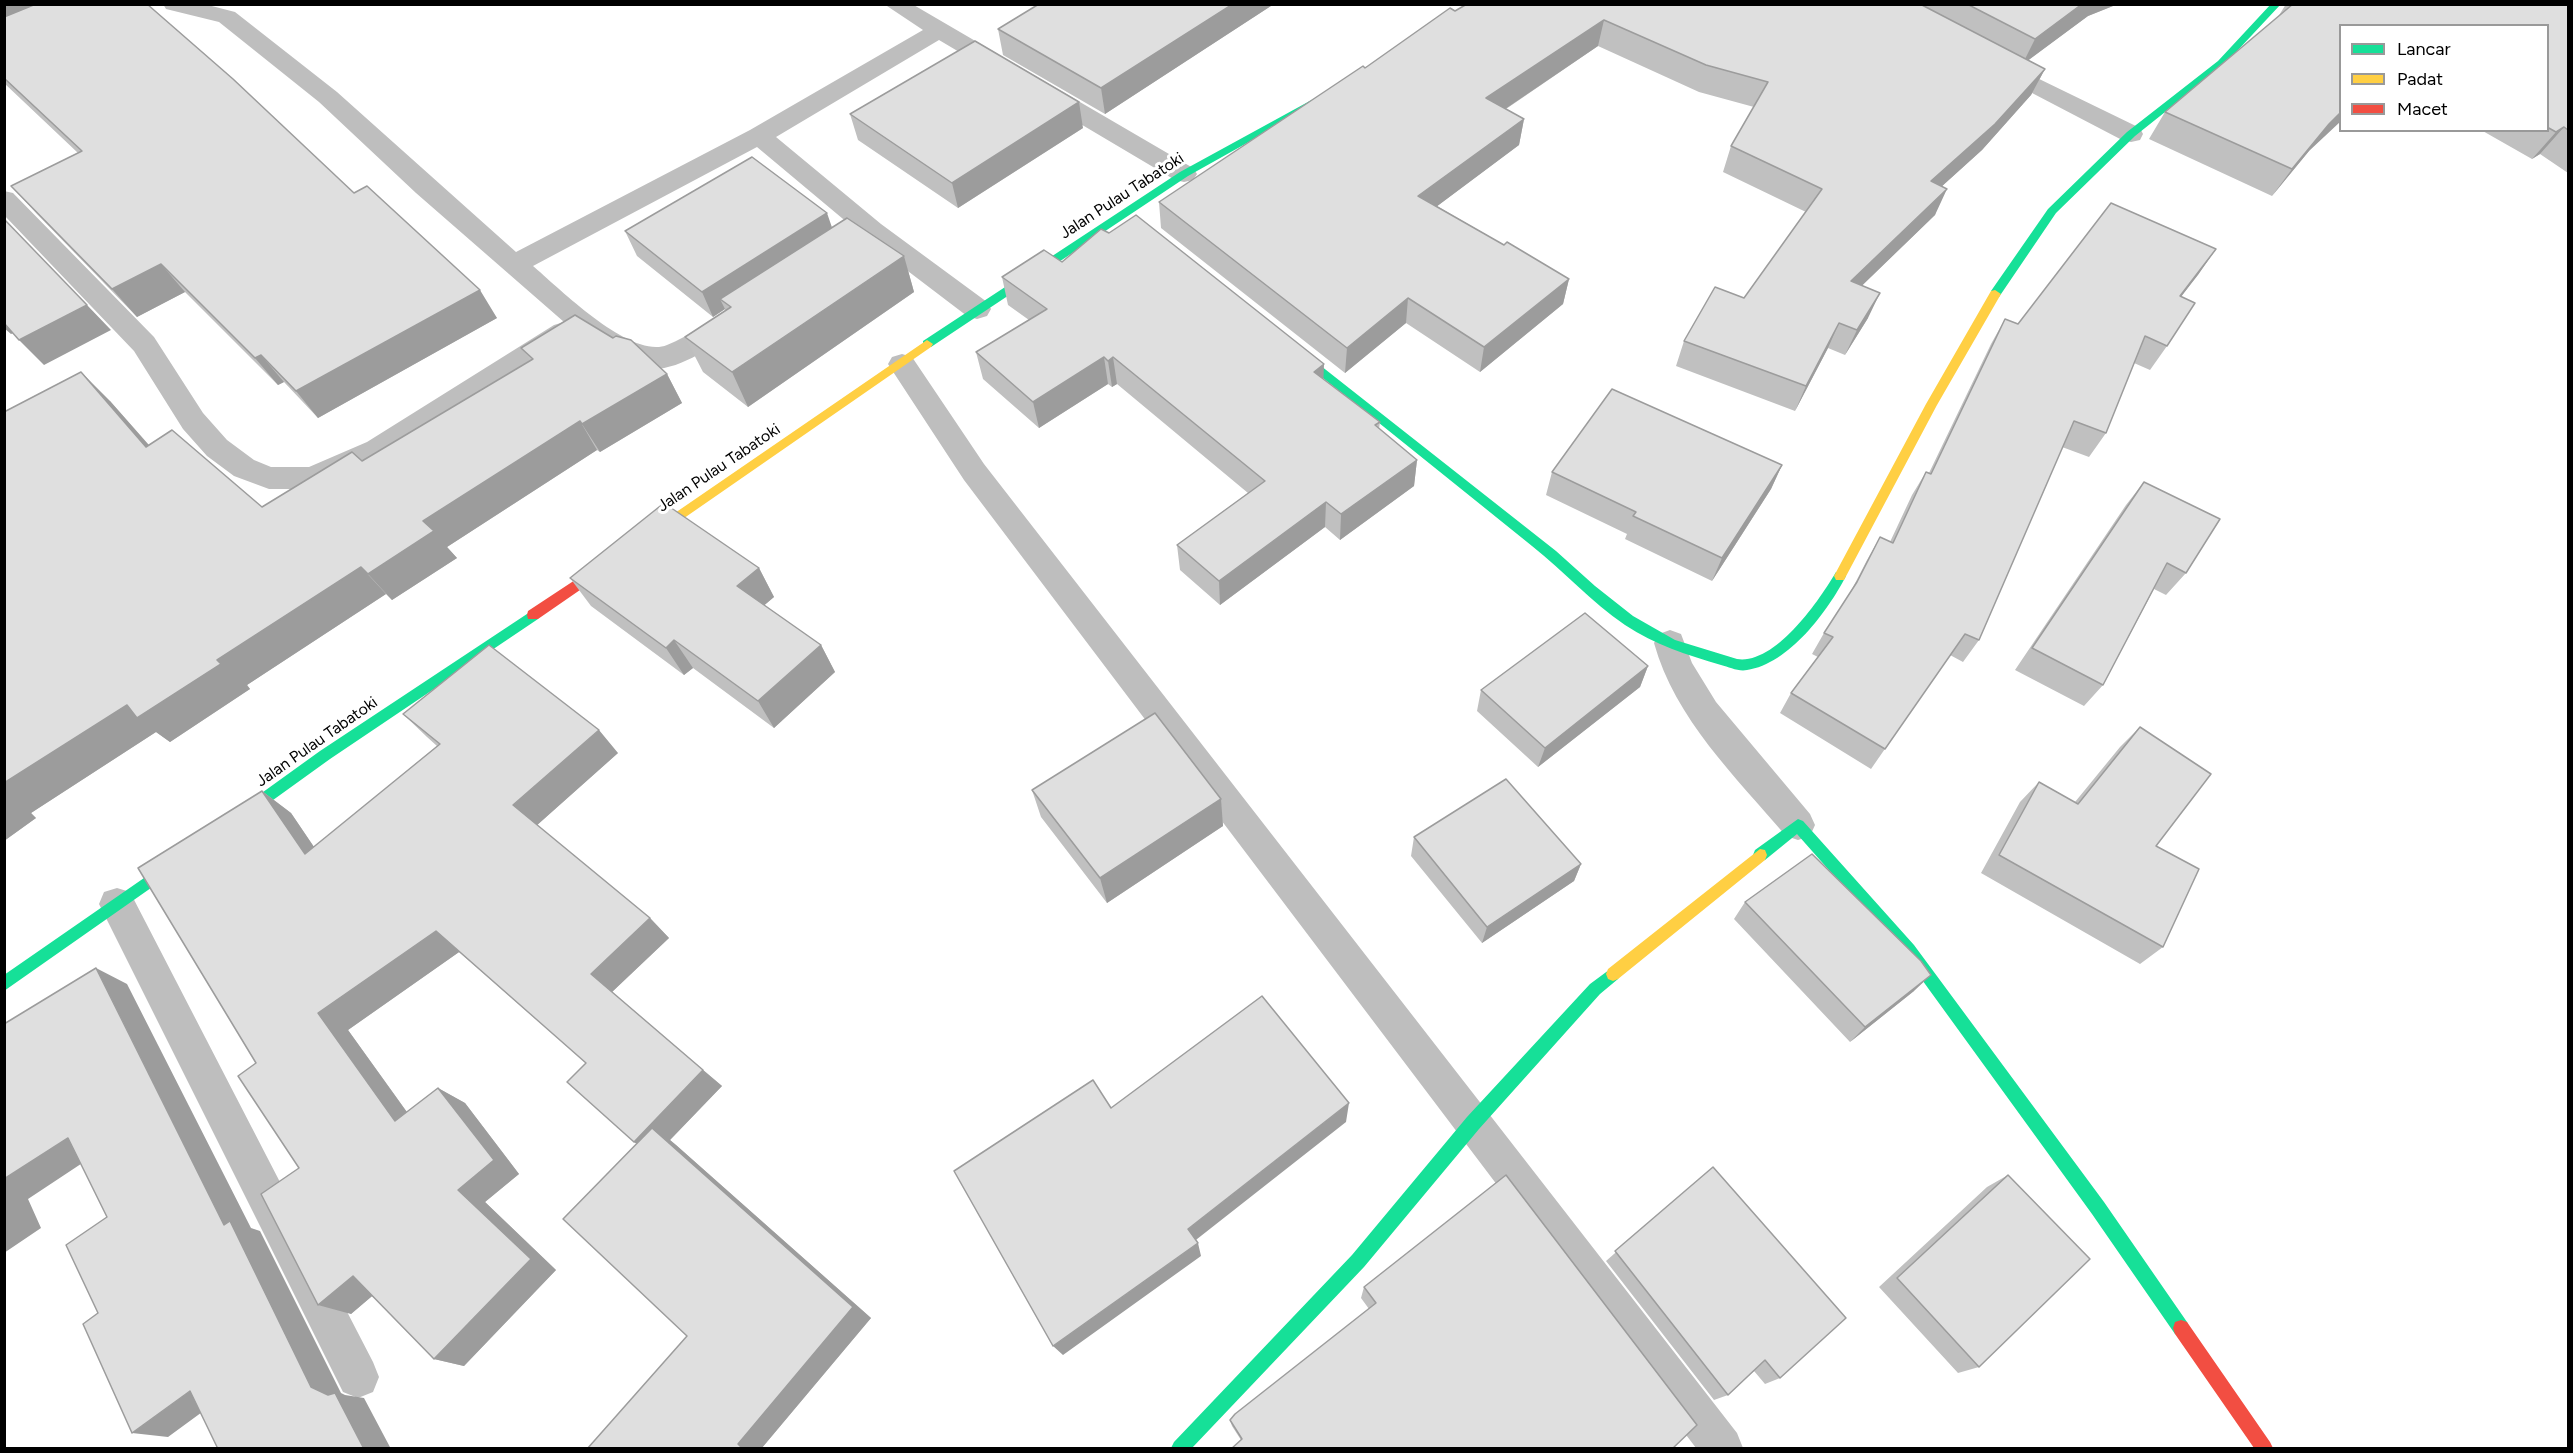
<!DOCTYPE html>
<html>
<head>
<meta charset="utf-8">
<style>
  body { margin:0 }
  #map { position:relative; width:2573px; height:1453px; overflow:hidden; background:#fff; font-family:Figtree,sans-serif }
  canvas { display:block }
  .frame { position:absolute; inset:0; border:6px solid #000; pointer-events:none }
  .legend { position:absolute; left:2339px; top:24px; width:210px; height:108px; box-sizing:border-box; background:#fff; border:2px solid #999; margin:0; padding:8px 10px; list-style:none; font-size:18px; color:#000 }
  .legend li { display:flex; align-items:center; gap:12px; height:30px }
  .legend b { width:30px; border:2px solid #999 }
</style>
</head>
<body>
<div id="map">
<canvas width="2573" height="1453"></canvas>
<div class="frame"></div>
<ul class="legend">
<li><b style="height:8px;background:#16e098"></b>Lancar</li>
<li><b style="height:8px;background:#ffcf43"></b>Padat</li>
<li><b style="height:8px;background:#f24e42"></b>Macet</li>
</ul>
</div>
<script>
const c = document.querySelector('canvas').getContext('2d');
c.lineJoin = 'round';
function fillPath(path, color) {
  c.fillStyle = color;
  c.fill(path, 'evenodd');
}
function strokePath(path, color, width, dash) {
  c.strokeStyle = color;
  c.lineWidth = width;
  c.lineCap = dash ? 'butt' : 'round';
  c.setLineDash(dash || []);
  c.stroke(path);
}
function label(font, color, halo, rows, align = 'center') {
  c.font = font + ' Figtree,sans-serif';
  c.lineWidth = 6;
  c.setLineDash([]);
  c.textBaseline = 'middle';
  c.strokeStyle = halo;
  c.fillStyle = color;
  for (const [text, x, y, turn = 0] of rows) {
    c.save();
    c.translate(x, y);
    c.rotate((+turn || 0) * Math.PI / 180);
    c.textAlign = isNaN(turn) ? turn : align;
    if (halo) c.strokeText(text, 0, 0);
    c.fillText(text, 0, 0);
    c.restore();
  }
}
const street = new Path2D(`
  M 163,4 L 204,4 L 235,12 L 337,92 L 516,252 L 750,130 L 923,30 L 884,4 L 912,4 L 1193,168 L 1197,174 L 1193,180 L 1184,182 L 1175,180 L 939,40 L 776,137 L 881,224 L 987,302 L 991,309 L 987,316 L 977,319 L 967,316 L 871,243 C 856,253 840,270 821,264 L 817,258 L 821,252 L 855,229 L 757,147 L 533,266 C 559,288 631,360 667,345 C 689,337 707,320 729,313 L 739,316 L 743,323 L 739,330 C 714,344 683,369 653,369 C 632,369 595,344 577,333 L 574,339 L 387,458 L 328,484 L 309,489 L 269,489 L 234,476 L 207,456 L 183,429 L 134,351 L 4,215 L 4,191 L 13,193 L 154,337 L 203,413 L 227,440 L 254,460 L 271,467 L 309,467 L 367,442 L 554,325 L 564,322 L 416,193 L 319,102 L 219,22 L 166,9 Z
  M 1996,58 L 2140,128 L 2143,134 L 2140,140 L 2131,142 L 2122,140 L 1988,70 L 1984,65 L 1988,60 Z
  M 902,354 L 912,357 L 984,464 L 1737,1433 L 1743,1448 L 1696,1448 L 964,480 L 888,364 L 892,357 Z
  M 1670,630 L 1681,634 L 1692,663 L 1716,702 L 1810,814 L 1815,825 L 1810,836 L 1798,840 L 1786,836 C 1736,777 1675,719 1654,643 L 1659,634 Z
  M 117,888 L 130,892 L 373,1362 L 379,1377 L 373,1392 L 358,1398 L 343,1392 L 99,904 L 104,892 Z`);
const fast = new Path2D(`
  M 2271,4 L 2281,4 L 2224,65 L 2135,136 L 2056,213 L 1999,297 L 1991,297 L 1991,291 L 2048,209 L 2127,132 L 2218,61 Z
  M 1328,91 L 1333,94 L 1331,96 L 1188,176 L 931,347 L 923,347 L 923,341 L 1180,172 Z
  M 1288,340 L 1556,551 L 1595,586 L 1633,616 L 1675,640 L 1737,659 C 1775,665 1819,601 1836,572 L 1844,572 L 1846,576 C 1828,611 1789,664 1747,670 C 1739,672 1729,667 1721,665 C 1687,655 1655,645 1625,625 C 1591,602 1564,571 1532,546 C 1449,479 1367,413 1284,347 L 1282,344 Z
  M 533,610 L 538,611 L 539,615 L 538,619 L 330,759 L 237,826 L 232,828 L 227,826 L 225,822 L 227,818 L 320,751 Z
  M 1798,819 L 1803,821 L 1914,945 L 2104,1202 L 2187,1322 L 2189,1328 L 2187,1334 L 2181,1336 L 2175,1334 L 2092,1214 L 1904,955 L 1797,834 L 1765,860 L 1760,861 L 1755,860 L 1753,855 L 1755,850 Z
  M 183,851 L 188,852 L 190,857 L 188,862 L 4,991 L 4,975 Z
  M 1613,967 L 1618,969 L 1620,974 L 1618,979 L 1600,994 L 1479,1129 L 1364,1267 L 1192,1448 L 1171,1448 L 1174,1442 L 1352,1255 L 1467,1117 L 1590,984 Z`);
const slow = new Path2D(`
  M 1995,290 L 2001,294 L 1937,405 L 1844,580 L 1836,580 L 1834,576 L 1926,404 L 1991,291 Z
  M 927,340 L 933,344 L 931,347 L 664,532 L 656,532 L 654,529 L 656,526 Z
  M 1760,849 L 1765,850 L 1767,855 L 1765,860 L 1618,979 L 1613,981 L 1608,979 L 1606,974 L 1608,969 Z`);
const jam = new Path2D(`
  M 660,524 L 664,526 L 666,529 L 664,532 L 538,619 L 528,619 L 527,615 L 528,611 Z
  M 2181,1320 L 2187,1322 L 2270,1442 L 2273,1448 L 2254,1448 L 2175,1334 L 2173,1328 L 2175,1322 Z`);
const wall = new Path2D(`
  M 4,4 L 354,193 L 497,318 L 318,418 L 284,382 L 278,385 L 185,292 L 137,317 L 37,214 L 11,186 L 78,153 L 4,83 Z
  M 1274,4 L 1105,114 L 1003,55 L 998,29 Z
  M 1467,4 L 2118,4 L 2088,16 L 2028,60 L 2045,69 L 2031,95 L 1982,150 L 1942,186 L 1935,215 L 1861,286 L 1868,318 L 1845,355 L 1828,348 L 1795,411 L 1676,366 L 1684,341 L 1744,298 L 1806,212 L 1723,172 L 1731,146 L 1754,107 L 1699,92 L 1598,46 L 1506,109 L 1524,119 L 1519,145 L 1437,206 L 1504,245 L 1569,279 L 1563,304 L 1480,372 L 1406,323 L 1345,373 L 1161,228 L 1159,202 L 1365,68 Z
  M 2286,4 L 2568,4 L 2568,173 L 2540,154 L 2532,159 L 2481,130 L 2547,130 L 2547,26 L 2340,26 L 2309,151 L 2272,196 L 2149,139 L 2165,112 L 2278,17 Z
  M 850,114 L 1083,128 L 958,208 L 858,140 Z
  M 832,227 L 904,256 L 914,292 L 748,407 L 703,372 L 685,337 L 725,311 L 725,309 L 713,317 L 637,256 L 625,231 Z
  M 2216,249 L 2181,297 L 2167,346 L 2150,370 L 2134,363 L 2106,433 L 2089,457 L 2062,447 L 1979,640 L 1963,662 L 1950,655 L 1871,769 L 1780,713 L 1791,693 L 1818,657 L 1812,654 L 1824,633 L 1850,593 L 1867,560 L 1880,537 L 1890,542 L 1912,495 L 1926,472 L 1929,473 L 1991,344 L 2005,319 L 2018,324 Z
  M 1062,262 L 1323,379 L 1380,422 L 1379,429 L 1417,460 L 1414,486 L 1340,540 L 1325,527 L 1220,605 L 1180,570 L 1177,545 L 1248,493 L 1117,384 L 1112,387 L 1108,384 L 1039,428 L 983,379 L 976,352 L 1029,320 L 1008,305 L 1002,277 Z
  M 521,348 L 667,374 L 682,403 L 600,452 L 597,450 L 447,547 L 457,558 L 392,600 L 386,594 L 247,685 L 250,689 L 170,742 L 156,732 L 31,813 L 36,818 L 4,841 L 4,412 L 110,401 L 149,445 L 262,507 L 362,461 L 530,361 Z
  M 1782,465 L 1771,489 L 1712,581 L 1625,539 L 1627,534 L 1546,495 L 1552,472 Z
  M 2144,482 L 2186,573 L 2166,595 L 2154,589 L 2103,685 L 2084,706 L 2015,670 L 2126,505 Z
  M 759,568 L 774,597 L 764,605 L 821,645 L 835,672 L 774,728 L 693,668 L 684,675 L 591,606 L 570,578 Z
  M 1648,666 L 1640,687 L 1538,767 L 1477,711 L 1481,690 Z
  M 403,714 L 618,753 L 537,825 L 650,918 L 669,938 L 612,992 L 722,1086 L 670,1140 L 676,1145 L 871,1318 L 761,1449 L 587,1449 L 687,1336 L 637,1144 L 634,1142 L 586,1063 L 459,952 L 348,1030 L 407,1112 L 438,1088 L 465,1103 L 519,1174 L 485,1202 L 556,1270 L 464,1366 L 434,1359 L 372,1296 L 351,1314 L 299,1168 L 256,1063 L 262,791 L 291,813 L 314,847 L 437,746 L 427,737 Z
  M 2140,727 L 2156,846 L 2163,947 L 2140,964 L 1981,873 L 2020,802 L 2039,782 L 2075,802 L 2120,747 Z
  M 1032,790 L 1221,799 L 1223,826 L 1107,903 L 1041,817 Z
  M 1414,837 L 1581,864 L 1574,881 L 1482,943 L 1411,856 Z
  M 1745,902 L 1914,991 L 1850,1042 L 1734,919 Z
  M 1713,1167 L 1780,1378 L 1765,1384 L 1754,1371 L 1728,1395 L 1714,1400 L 1606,1261 Z
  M 1506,1175 L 1241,1440 L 1232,1426 L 1230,1420 L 1369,1309 L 1361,1298 L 1364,1287 Z
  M 2008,1175 L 1979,1367 L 1958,1373 L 1879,1287 L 1987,1187 Z`);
const shadedWall = new Path2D(`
  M 4,4 L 64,4 L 4,35 Z
  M 1233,4 L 1274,4 L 1105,114 L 1101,88 Z
  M 2082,4 L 2118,4 L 2088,16 L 2022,65 L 2035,39 Z
  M 1604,20 L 1598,46 L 1483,124 L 1486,98 Z
  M 2045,69 L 2031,95 L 1982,150 L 1919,207 L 1931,181 Z
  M 1079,102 L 1083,128 L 958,208 L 952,183 Z
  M 2340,113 L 2340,122 L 2309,151 L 2272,196 L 2292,169 L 2329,124 Z
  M 1524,119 L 1519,145 L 1416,222 L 1418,196 Z
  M 2564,127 L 2540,154 L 2532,159 L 2556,132 Z
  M 1947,189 L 1935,215 L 1840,307 L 1851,281 Z
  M 827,213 L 836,239 L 720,299 L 725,309 L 713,317 L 702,292 Z
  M 2216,249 L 2198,275 L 2162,321 L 2180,296 Z
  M 904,256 L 914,292 L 748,407 L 732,372 Z
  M 161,264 L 185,292 L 137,317 L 112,289 Z
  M 1569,279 L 1563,304 L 1480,372 L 1484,347 Z
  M 480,290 L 497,318 L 318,418 L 296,391 Z
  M 1880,293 L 1868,318 L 1845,355 L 1857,330 Z
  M 1408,298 L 1406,323 L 1345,373 L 1347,348 Z
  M 87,305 L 111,330 L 44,365 L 19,340 Z
  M 4,320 L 16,332 L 11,334 L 4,328 Z
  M 1839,323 L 1828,348 L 1795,411 L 1806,386 Z
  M 261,355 L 284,382 L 278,385 L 255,358 Z
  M 1104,357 L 1108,384 L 1039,428 L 1033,402 Z
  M 1113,357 L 1117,384 L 1112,387 L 1108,361 Z
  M 1324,364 L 1323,391 L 1314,372 Z
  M 81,372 L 110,401 L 175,475 L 146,447 Z
  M 667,374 L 682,403 L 600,452 L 582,424 Z
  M 580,421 L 597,450 L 447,547 L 457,558 L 392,600 L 368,574 L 423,521 Z
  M 1417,460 L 1414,486 L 1340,540 L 1341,514 Z
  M 1782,465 L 1771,489 L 1712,581 L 1722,558 Z
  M 1326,502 L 1325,527 L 1220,605 L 1219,581 Z
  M 361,567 L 386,594 L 247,685 L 250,689 L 170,742 L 156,732 L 31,813 L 36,818 L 4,841 L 4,783 L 127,705 L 217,660 Z
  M 759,568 L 774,597 L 753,615 L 737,586 Z
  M 674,640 L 693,668 L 684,675 L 666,648 Z
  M 821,645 L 835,672 L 774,728 L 758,701 Z
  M 1648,666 L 1640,687 L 1538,767 L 1545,748 Z
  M 599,730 L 618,753 L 535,827 L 513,805 Z
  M 262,791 L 291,813 L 333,875 L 305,854 Z
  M 1221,799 L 1223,826 L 1107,903 L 1100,878 Z
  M 1581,864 L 1574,881 L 1482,943 L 1487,927 Z
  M 650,918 L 669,938 L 612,992 L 591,974 Z
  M 436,931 L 462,950 L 348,1030 L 424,1136 L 395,1121 L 318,1013 Z
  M 96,968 L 127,984 L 251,1228 L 260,1231 L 341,1393 L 345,1395 L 364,1398 L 391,1449 L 364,1449 L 328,1395 L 311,1387 L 224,1225 Z
  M 1931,975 L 1914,991 L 1850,1042 L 1865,1027 Z
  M 703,1070 L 722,1086 L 670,1140 L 676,1145 L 871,1318 L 761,1449 L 742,1449 L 738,1444 L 655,1156 L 634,1142 Z
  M 438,1088 L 465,1103 L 519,1174 L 485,1202 L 556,1270 L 464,1366 L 434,1359 L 458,1190 Z
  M 1349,1103 L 1346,1122 L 1192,1243 L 1188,1229 Z
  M 68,1138 L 102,1150 L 28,1199 L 41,1228 L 4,1253 L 4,1179 Z
  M 1198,1243 L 1201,1256 L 1063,1355 L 1053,1346 Z
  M 353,1276 L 384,1286 L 351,1314 L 318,1305 Z
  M 190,1391 L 224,1396 L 168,1437 L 132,1433 Z`);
const building = new Path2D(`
  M 36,4 L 147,4 L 233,79 L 354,193 L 367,186 L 480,290 L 296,391 L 261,355 L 255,358 L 161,264 L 112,289 L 11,186 L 82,151 L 4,78 L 4,17 Z
  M 1039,4 L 1233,4 L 1101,88 L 998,29 Z
  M 1467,4 L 1920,4 L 2045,69 L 1995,124 L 1931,181 L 1947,189 L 1851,281 L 1880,293 L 1857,330 L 1839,323 L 1806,386 L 1684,341 L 1715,287 L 1744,298 L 1822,189 L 1731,146 L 1768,82 L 1706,65 L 1604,20 L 1486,98 L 1524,119 L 1418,196 L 1504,245 L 1507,242 L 1569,279 L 1484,347 L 1408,298 L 1347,348 L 1159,202 L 1363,66 L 1365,68 L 1450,8 L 1455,11 Z
  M 1967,4 L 2082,4 L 2035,39 Z
  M 2293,4 L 2568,4 L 2568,130 L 2564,127 L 2556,132 L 2547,127 L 2547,26 L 2340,26 L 2340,113 L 2329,124 L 2292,169 L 2165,112 Z
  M 975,41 L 1079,102 L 952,183 L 850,114 Z
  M 752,157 L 827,213 L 702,292 L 625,231 Z
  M 2111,203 L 2216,249 L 2180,296 L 2195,303 L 2167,346 L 2145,336 L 2106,433 L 2074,421 L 1979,640 L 1965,634 L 1885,749 L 1791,693 L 1833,637 L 1824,633 L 1857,582 L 1880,537 L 1893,543 L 1926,472 L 1931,474 L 2005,319 L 2018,324 Z
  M 1136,215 L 1324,364 L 1314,372 L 1380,422 L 1375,425 L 1417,460 L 1341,514 L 1326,502 L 1219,581 L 1177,545 L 1265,481 L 1113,357 L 1108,361 L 1104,357 L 1033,402 L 976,352 L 1047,309 L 1002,277 L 1044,250 L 1062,262 L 1101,229 L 1109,233 Z
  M 847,218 L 904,256 L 732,372 L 685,337 L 731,307 L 720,299 Z
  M 4,219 L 87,305 L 19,340 L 4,323 Z
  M 575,315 L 613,338 L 616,336 L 631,340 L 667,374 L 582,424 L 580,421 L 423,521 L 434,531 L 368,574 L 361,567 L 217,660 L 221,664 L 137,718 L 127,705 L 4,783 L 4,412 L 81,372 L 146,447 L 172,430 L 262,507 L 352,452 L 362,461 L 533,359 L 521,348 Z
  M 1612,389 L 1782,465 L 1722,558 L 1633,516 L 1636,512 L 1552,472 Z
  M 2144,482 L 2220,519 L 2186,573 L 2167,563 L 2103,685 L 2032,648 Z
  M 664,503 L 759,568 L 737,586 L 821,645 L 758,701 L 674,640 L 666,648 L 570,578 Z
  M 1585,613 L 1648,666 L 1545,748 L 1481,690 Z
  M 489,645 L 599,730 L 513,805 L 650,918 L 591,974 L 703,1070 L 634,1142 L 567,1082 L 586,1063 L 436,931 L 318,1013 L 395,1121 L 438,1088 L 494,1160 L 458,1190 L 531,1259 L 434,1359 L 353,1276 L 318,1305 L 261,1194 L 299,1168 L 238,1076 L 256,1063 L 138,868 L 262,791 L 305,854 L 440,744 L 403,714 Z
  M 1155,713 L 1221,799 L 1100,878 L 1032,790 Z
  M 2140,727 L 2211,774 L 2156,846 L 2199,869 L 2163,947 L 1999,855 L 2039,782 L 2078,804 Z
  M 1506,779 L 1581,864 L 1487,927 L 1414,837 Z
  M 1812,854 L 1921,961 L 1931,975 L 1865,1027 L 1745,902 Z
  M 96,968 L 224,1225 L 230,1221 L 311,1387 L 328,1395 L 335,1393 L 364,1449 L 218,1449 L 190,1391 L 132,1433 L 83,1324 L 98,1313 L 66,1245 L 107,1217 L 68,1138 L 4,1179 L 4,1024 Z
  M 1262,996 L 1349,1103 L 1188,1229 L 1198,1243 L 1053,1346 L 954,1171 L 1093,1080 L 1111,1108 Z
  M 652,1128 L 853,1307 L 738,1444 L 742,1448 L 742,1449 L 587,1449 L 687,1336 L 563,1219 Z
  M 1713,1167 L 1846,1318 L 1780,1378 L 1765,1360 L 1728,1395 L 1615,1251 Z
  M 1506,1175 L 1697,1425 L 1672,1449 L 1231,1449 L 1242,1439 L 1230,1420 L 1235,1414 L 1376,1303 L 1364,1287 Z
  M 2008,1175 L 2090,1259 L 1979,1367 L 1897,1278 Z`);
const streetNames = [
  ["Jalan Pulau Tabatoki",1122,196,-33],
  ["Jalan Pulau Tabatoki",719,468,-34],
  ["Jalan Pulau Tabatoki",317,742,-35]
];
fillPath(street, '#bebebe');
fillPath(fast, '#16e098');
fillPath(slow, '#ffcf43');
fillPath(jam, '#f24e42');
fillPath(wall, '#c0c0c0');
fillPath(shadedWall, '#9c9c9c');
fillPath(building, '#dfdfdf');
strokePath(building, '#9c9c9c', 1.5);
label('16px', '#000', '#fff', streetNames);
</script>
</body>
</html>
